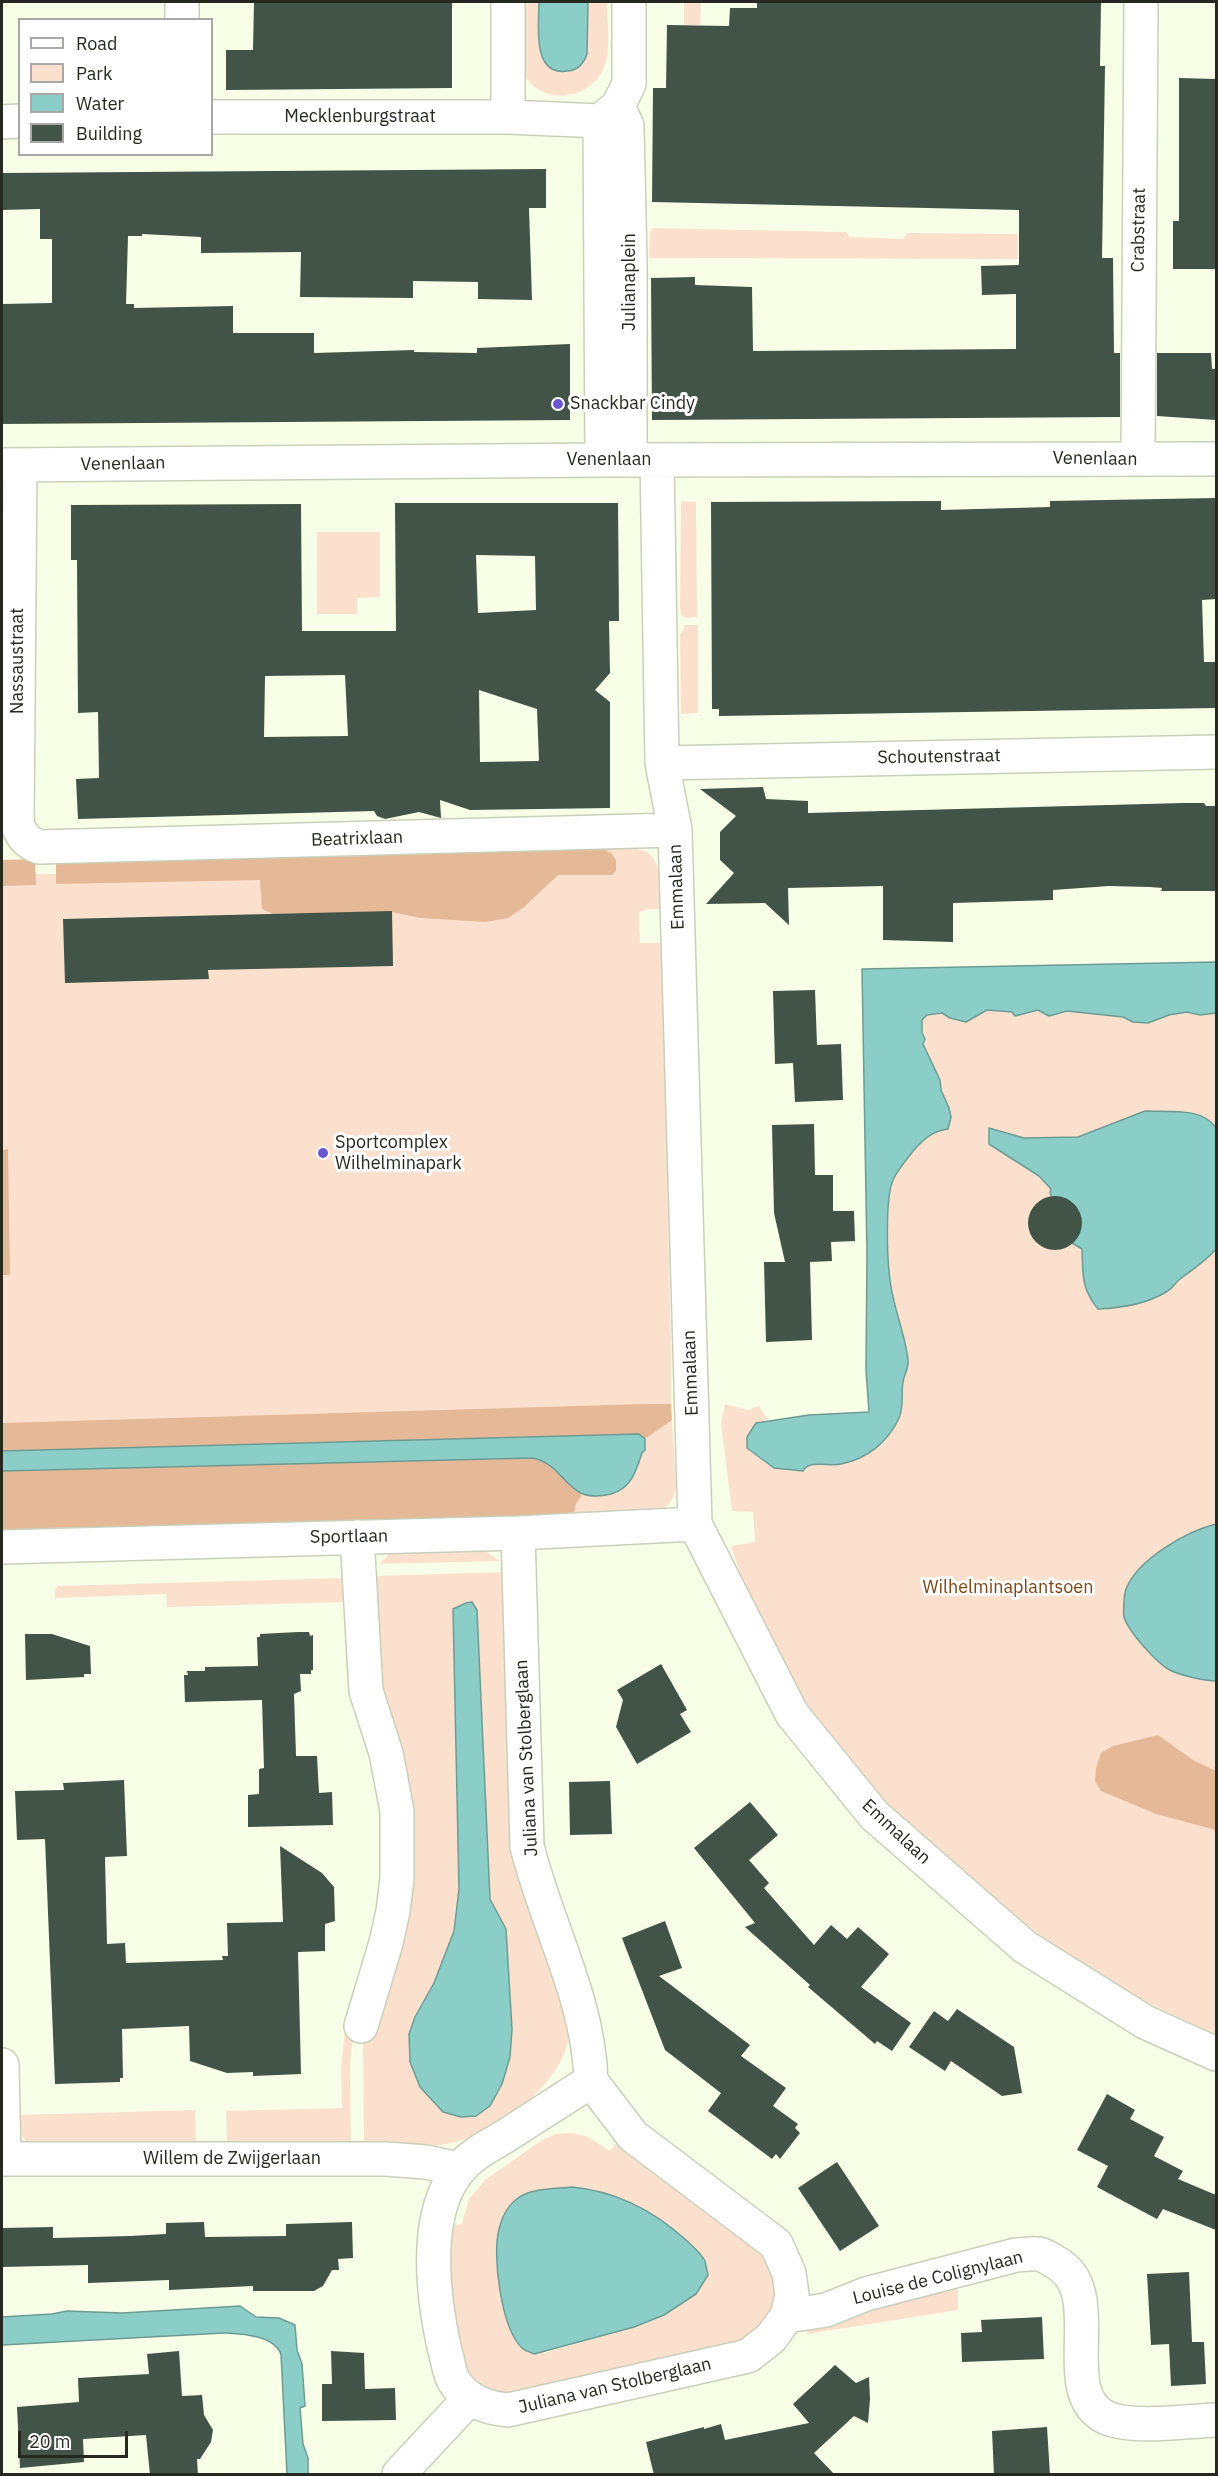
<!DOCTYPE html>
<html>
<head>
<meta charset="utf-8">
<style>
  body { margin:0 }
  #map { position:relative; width:1218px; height:2476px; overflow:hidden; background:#f7ffe7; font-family:"IBM Plex Sans",sans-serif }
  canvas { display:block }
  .frame { position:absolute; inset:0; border:3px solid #262920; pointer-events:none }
  .legend { position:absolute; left:18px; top:18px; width:195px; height:138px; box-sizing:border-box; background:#fff; border:2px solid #a8a9a6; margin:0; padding:8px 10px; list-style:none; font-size:18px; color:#262920 }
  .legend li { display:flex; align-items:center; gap:12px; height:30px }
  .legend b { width:30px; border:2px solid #a8a9a6 }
  .scale { position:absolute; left:18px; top:2431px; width:110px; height:27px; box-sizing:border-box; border:3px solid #262920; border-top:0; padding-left:8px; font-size:18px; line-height:21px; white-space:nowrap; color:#262920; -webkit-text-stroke:4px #fff; paint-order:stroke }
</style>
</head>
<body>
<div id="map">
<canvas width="1218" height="2476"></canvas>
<div class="frame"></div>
<ul class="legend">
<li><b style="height:8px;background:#fff"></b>Road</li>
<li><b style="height:16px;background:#fbe0ce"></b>Park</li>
<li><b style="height:16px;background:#8bcec7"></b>Water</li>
<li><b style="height:16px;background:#415447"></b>Building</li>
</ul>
<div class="scale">20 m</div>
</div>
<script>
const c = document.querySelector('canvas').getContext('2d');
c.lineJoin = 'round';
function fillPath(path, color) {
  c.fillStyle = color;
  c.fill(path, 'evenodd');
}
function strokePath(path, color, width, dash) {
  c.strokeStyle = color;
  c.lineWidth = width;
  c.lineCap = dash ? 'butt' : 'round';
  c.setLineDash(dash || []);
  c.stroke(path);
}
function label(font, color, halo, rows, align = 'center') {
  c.font = font + ' "IBM Plex Sans",sans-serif';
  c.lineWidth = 6;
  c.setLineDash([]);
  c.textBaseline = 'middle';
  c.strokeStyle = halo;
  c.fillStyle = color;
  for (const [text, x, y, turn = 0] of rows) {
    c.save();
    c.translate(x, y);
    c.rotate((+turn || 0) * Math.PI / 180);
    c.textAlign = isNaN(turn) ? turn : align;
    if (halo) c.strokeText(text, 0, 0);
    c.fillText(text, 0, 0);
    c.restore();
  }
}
const green = new Path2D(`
  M 518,2 L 539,2 C 539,30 529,78 573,71 L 587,54 L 588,2 L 607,2 C 607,22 612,51 603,70 C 587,102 537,106 522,70 C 517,56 519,18 518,2 Z
  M 684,2 L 701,2 L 700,25 L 684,25 Z
  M 653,228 L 846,232 L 850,237 L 903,239 L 908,233 L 1018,234 L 1018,259 L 649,258 L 650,232 Z
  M 681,501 L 696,502 L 697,617 L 686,618 L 681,615 L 680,607 Z
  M 317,532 L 380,532 L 380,597 L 357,598 L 357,614 L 317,614 Z
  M 685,625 L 698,625 L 698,713 L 681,714 L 680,635 Z
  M 598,847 C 658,847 659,849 661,909 L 648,909 L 639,912 L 640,943 L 662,943 L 671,1353 L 671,1404 L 650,1404 L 650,1431 L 2,1451 L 2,875 L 616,862 Z
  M 1216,988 L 1216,2035 C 1180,2017 1142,2001 1106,1981 C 1084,1968 1064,1951 1043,1937 C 905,1840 782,1710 731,1546 L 755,1542 L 753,1512 L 732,1511 L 721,1424 L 725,1404 L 748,1410 L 759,1406 L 768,1420 L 756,1423 L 874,1427 L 889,997 Z
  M 672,1420 L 676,1486 C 675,1498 669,1506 660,1512 L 573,1517 L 576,1504 L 582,1495 C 617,1498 629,1492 641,1457 C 642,1453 642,1443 646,1439 C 649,1436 668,1422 672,1420 Z
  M 481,1548 L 500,1561 L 379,1564 L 393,1551 Z
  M 505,1572 L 557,1979 C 560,1994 570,2018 569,2033 C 567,2080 498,2132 456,2142 C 425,2150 395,2146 364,2144 L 363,2046 L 366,2031 L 398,1953 L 378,1674 L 375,1576 ZM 488,1844 L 490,1899 L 499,1914 L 512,2029 L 510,2057 L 502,2084 L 415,2017 L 434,1983 L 454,1931 L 459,1889 Z
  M 345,1578 L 345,1602 L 167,1607 L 166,1594 L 55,1598 L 55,1589 L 58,1586 Z
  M 346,2019 L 354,2028 L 350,2062 L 351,2143 L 227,2144 L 226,2111 L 342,2108 L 341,2069 Z
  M 195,2110 L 196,2143 L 39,2147 C 21,2143 18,2131 17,2115 Z
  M 572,2133 L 586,2136 L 610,2151 L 617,2142 L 754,2243 L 773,2268 L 776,2303 L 762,2327 L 738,2345 L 508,2395 C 475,2385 465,2374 457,2340 L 448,2248 L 450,2225 L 462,2224 L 469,2199 L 485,2180 L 542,2140 L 556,2134 ZM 591,2189 L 636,2205 L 696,2294 L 664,2315 L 634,2327 L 544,2353 L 500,2291 L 499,2275 Z
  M 958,2285 L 958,2310 L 807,2334 L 809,2329 Z`);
const forest = new Path2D(`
  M 598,847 L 611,853 L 616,860 L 616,871 L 612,875 L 558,875 L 524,907 L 508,918 L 486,922 L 420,918 L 392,912 L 273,914 L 262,909 L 260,880 L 56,884 L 56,859 Z
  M 35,859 L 36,885 L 2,886 L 2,860 Z
  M 8,1149 L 10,1275 L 2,1275 L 2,1150 Z
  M 645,1404 L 671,1404 L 672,1420 L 645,1439 L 639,1434 L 2,1451 L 2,1423 Z
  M 532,1458 L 546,1463 L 582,1495 L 576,1504 L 573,1517 L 2,1534 L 2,1471 Z
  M 1158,1735 L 1193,1760 L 1216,1771 L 1216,1830 L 1156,1814 L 1101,1791 L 1095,1781 L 1096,1768 L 1101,1753 L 1113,1746 Z`);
const water = new Path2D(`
  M 539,2 L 588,2 L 587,54 C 584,63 578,70 568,71 C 531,77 539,24 539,2 Z
  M 1216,962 L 1216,1013 L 1200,1015 L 1187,1012 L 1169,1015 L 1148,1023 L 1133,1022 L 1123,1017 L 1067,1011 L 1049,1016 L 1038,1010 L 1015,1016 L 1012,1012 L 987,1010 L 966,1022 L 950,1018 L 942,1013 L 927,1015 L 922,1020 L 922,1033 L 925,1039 L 923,1044 L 940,1080 L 941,1090 L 949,1108 L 951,1117 L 948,1129 C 932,1131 924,1139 914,1150 C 907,1159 898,1169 893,1180 C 885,1198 887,1259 890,1280 C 893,1307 905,1333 908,1360 C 909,1368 904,1375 903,1382 C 901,1394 904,1407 899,1418 C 888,1442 867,1459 841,1464 C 829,1467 810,1459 803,1471 L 774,1468 L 747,1448 L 747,1437 L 756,1423 L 809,1415 L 869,1412 L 866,1370 L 867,1254 L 862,969 Z
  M 1145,1111 C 1168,1112 1203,1107 1216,1128 L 1216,1249 C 1205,1262 1193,1269 1180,1279 C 1175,1283 1172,1289 1166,1292 C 1147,1304 1120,1308 1098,1309 C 1081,1288 1083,1275 1082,1249 L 1072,1243 L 1050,1193 L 1051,1189 L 1039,1176 L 989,1144 L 989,1128 L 1024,1138 L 1078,1137 Z
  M 639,1434 L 645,1439 L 645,1450 L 642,1453 C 636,1471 631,1489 611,1494 C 565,1506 567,1464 532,1458 L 2,1471 L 2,1451 Z
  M 1216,1524 L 1216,1681 C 1205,1681 1178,1675 1168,1669 C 1155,1661 1128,1631 1124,1617 C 1123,1611 1124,1595 1126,1589 C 1138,1559 1187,1531 1216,1524 Z
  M 472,1602 L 477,1610 L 490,1899 L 506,1929 L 512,2029 L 510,2057 L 502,2084 L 490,2106 L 476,2116 L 461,2117 L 443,2112 L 420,2087 L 410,2062 L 409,2034 L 415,2017 L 434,1983 L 454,1931 L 459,1889 L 453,1609 L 466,1603 Z
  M 572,2187 C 615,2191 654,2211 686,2240 C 692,2246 701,2253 705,2261 C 706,2265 707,2271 708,2275 L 696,2294 L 664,2315 L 634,2327 L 534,2354 C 531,2352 525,2351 522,2348 C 501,2328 492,2255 499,2229 C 502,2217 508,2205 518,2198 C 532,2188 556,2189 572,2187 Z
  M 240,2306 L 256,2317 L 279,2318 L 295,2325 L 297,2350 L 302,2364 L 305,2406 L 300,2408 L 303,2444 L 308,2458 L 308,2474 L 287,2474 L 281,2354 C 273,2335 242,2334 224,2333 L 2,2345 L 2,2317 L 52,2314 L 67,2311 L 122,2313 Z`);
const building = new Path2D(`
  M 254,2 L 452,2 L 452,88 L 226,90 L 226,50 L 253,50 Z
  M 757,2 L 1101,2 L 1100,66 L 1105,66 L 1102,258 L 1113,258 L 1114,353 L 1120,353 L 1120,417 L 652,420 L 651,278 L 695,277 L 695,285 L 752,287 L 753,351 L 1016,349 L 1016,294 L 982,295 L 981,266 L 1019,265 L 1019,210 L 652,202 L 653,88 L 666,88 L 667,25 L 729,26 L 730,8 L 757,8 Z
  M 1179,78 L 1216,79 L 1216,269 L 1173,269 L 1173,221 L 1179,221 Z
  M 546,169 L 546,208 L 529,208 L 532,300 L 478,299 L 478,282 L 413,281 L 413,298 L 300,297 L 301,252 L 201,253 L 201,237 L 142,234 L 142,236 L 128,236 L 126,304 L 134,304 L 134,308 L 233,306 L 233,333 L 314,333 L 314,353 L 414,350 L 414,352 L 477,353 L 477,348 L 570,344 L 570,420 L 2,424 L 2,304 L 52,303 L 52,239 L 40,239 L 40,209 L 2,210 L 2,173 Z
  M 1157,353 L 1211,353 L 1212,369 L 1216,369 L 1216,420 L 1157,416 Z
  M 1216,498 L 1216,599 L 1202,600 L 1204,662 L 1216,662 L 1216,708 L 719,716 L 719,709 L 712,709 L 711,502 L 941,501 L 941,510 L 1050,507 L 1050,501 Z
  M 395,503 L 618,503 L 619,621 L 609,621 L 610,673 L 595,690 L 610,702 L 610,808 L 470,810 L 440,800 L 441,818 L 419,812 L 385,819 L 377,816 L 374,811 L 78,819 L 76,779 L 99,778 L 98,712 L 78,713 L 77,560 L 71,560 L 71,505 L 301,504 L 302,631 L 396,631 ZM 476,555 L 535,556 L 536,610 L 478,613 ZM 345,675 L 348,736 L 264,737 L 265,676 ZM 479,690 L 537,709 L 539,761 L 480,762 Z
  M 763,787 L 766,799 L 808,801 L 808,813 L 1184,803 L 1204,803 L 1206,806 L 1216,806 L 1216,891 L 1161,891 L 1162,888 L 1150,887 L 1109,886 L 1053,890 L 1053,900 L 953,903 L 953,942 L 883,940 L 883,886 L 788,888 L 789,925 L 765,903 L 706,904 L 734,873 L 720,860 L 720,832 L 736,816 L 700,789 Z
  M 392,911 L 393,966 L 208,970 L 209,979 L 65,983 L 63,919 Z
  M 815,990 L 817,1045 L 841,1044 L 843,1100 L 795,1102 L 793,1063 L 775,1064 L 773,991 Z
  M 814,1124 L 815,1175 L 833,1175 L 833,1211 L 854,1211 L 855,1241 L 831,1242 L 832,1261 L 810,1262 L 812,1340 L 766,1342 L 764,1262 L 785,1262 L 774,1213 L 772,1125 Z
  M1028 1223a27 27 0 1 1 54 0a27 27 0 1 1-54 0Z
  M 298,1632 L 309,1632 L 310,1636 L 313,1635 L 313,1670 L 311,1670 L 311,1674 L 300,1674 L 301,1691 L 294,1694 L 296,1756 L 317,1756 L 319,1793 L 332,1792 L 333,1825 L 248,1827 L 248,1795 L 259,1794 L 259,1769 L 264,1768 L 262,1700 L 185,1702 L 184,1675 L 188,1675 L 187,1671 L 205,1671 L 205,1667 L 258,1666 L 257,1637 L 260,1637 L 260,1634 Z
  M 25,1634 L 52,1634 L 90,1646 L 91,1674 L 84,1674 L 84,1677 L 26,1680 Z
  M 661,1664 L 687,1710 L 680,1714 L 691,1732 L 637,1764 L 616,1727 L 623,1700 L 617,1690 Z
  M 124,1780 L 127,1856 L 105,1857 L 107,1944 L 125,1943 L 126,1963 L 223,1960 L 222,1956 L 228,1956 L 227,1923 L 283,1922 L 280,1846 L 322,1873 L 334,1887 L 335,1921 L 325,1924 L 325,1951 L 298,1952 L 301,2074 L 253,2076 L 253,2072 L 227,2073 L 190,2061 L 189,2026 L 122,2029 L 123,2078 L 120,2078 L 120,2082 L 55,2084 L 45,1839 L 17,1840 L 15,1791 L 64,1790 L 63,1783 Z
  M 610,1781 L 612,1834 L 570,1835 L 569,1782 Z
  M 750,1802 L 778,1835 L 749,1860 L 769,1883 L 764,1888 L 814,1945 L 831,1925 L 847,1939 L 858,1927 L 889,1954 L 861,1987 L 911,2023 L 892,2051 L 877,2041 L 875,2044 L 808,1987 L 810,1985 L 745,1927 L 755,1923 L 694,1848 Z
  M 665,1921 L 682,1968 L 659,1976 L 750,2045 L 741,2056 L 786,2088 L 773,2106 L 798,2124 L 795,2128 L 800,2133 L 780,2159 L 776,2154 L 772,2159 L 708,2111 L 721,2093 L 665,2050 L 622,1938 Z
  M 957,2009 L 1014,2047 L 1022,2093 L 1002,2096 L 951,2061 L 945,2071 L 909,2047 L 934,2011 L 948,2021 Z
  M 1107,2094 L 1135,2110 L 1130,2119 L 1164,2137 L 1154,2156 L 1183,2171 L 1178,2179 L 1216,2195 L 1216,2230 L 1163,2209 L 1157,2219 L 1097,2187 L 1108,2166 L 1077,2150 Z
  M 837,2162 L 879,2226 L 840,2251 L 798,2188 Z
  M 204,2222 L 205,2237 L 286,2236 L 286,2224 L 352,2222 L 353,2258 L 338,2259 L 339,2270 L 332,2270 L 323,2286 L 314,2291 L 253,2291 L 253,2286 L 169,2290 L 169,2280 L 88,2283 L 88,2265 L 2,2267 L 2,2228 L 53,2227 L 53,2238 L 130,2236 L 166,2234 L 166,2223 Z
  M 1189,2272 L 1192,2342 L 1204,2342 L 1206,2384 L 1171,2386 L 1169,2344 L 1151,2345 L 1147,2274 Z
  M 1042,2317 L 1044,2359 L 962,2362 L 961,2333 L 982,2332 L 981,2320 Z
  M 179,2351 L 182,2396 L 202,2395 L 204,2415 L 213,2430 L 211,2442 L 200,2459 L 197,2459 L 198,2475 L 150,2475 L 146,2435 L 83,2439 L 84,2462 L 20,2468 L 17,2407 L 79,2402 L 78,2378 L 149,2374 L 147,2354 Z
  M 331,2351 L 364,2353 L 365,2389 L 395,2388 L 396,2420 L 322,2421 L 322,2384 L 332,2384 Z
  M 835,2365 L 856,2383 L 869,2377 L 870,2399 L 868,2423 L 854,2416 L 814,2453 L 835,2475 L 654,2475 L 646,2442 L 704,2427 L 704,2429 L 721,2424 L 725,2440 L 809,2423 L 793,2404 Z
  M 1047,2427 L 1050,2475 L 994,2475 L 992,2431 Z`);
const minor = new Path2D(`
  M 182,2 L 182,20
  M 508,2 L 508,117
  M 618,106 L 627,126 L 630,261 L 630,460
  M 212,117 L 508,117 L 600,121 L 618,106 L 629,84 L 629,2
  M 600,121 L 602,460
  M 2,122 L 20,121
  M 1138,459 L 1141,2
  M 657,460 L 662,763 L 675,830 L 695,1524 L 792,1714 L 874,1815 L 1025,1947 L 1145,2022 L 1216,2054
  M 2,465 L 602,460 L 1216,459
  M 20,465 L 17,824 C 22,836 26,842 39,847 L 675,830
  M 662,763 L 1216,752
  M 518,1533 L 527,1846 C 546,1924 589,1999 591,2081
  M 357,1537 L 366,1691 L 386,1753 L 397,1811 L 397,1879 L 393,1911 L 386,1943 L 361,2026
  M 2,1547 L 518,1533 L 695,1524
  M 2,2065 L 4,2159
  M 591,2081 L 633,2136 L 776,2244 L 789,2273 L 792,2295 L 787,2316 L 771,2338 L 748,2356 L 508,2410 C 486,2408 466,2401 454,2381 C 449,2373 448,2360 445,2351 C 433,2299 422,2214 459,2170 C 471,2154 490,2146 507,2135 C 535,2117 563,2099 591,2081 Z
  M 2,2159 L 385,2159 L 426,2162 L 459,2169
  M 787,2316 L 826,2310 L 866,2294 L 1016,2255 C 1023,2255 1031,2253 1039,2254 C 1044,2255 1050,2259 1055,2262 C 1111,2291 1052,2393 1107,2418 C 1133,2429 1187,2421 1216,2420
  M 399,2474 L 469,2399`);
const markers = [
  [558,404,6,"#6c57d1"],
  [323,1153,6,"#6c57d1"]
];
const streetNames = [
  ["Mecklenburgstraat",360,117],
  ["Crabstraat",1139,230,-89],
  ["Julianaplein",630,282,-90],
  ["Venenlaan",1095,459,1],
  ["Venenlaan",609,460],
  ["Venenlaan",123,464,-1],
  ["Nassaustraat",18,661,-90],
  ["Schoutenstraat",939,757,-1],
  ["Beatrixlaan",357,839,-2],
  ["Emmalaan",677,887,-92],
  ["Emmalaan",691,1373,-92],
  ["Sportlaan",349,1537,-1],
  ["Juliana van Stolberglaan",527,1758,-93],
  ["Emmalaan",896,1832,43],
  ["Willem de Zwijgerlaan",232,2159],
  ["Louise de Colignylaan",938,2278,-14],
  ["Juliana van Stolberglaan",615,2386,-13]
];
const poiNames = [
  ["Snackbar Cindy",570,404],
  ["Sportcomplex",335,1143],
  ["Wilhelminapark",335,1164]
];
const parkNames = [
  ["Wilhelminaplantsoen",1008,1588]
];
fillPath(green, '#fbe0ce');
fillPath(forest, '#e5b898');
fillPath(water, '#8bcec7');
strokePath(water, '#6d9c95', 1.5);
fillPath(building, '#415447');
strokePath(minor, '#c9d0ba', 36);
strokePath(minor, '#fff', 33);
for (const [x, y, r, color] of markers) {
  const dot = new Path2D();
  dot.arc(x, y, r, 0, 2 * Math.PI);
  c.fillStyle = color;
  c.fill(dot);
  strokePath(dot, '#fff', 2);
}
label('18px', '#262920', '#fff', streetNames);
label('18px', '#262920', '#fff', poiNames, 'left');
label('18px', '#7d4513', '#fff', parkNames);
</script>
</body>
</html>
